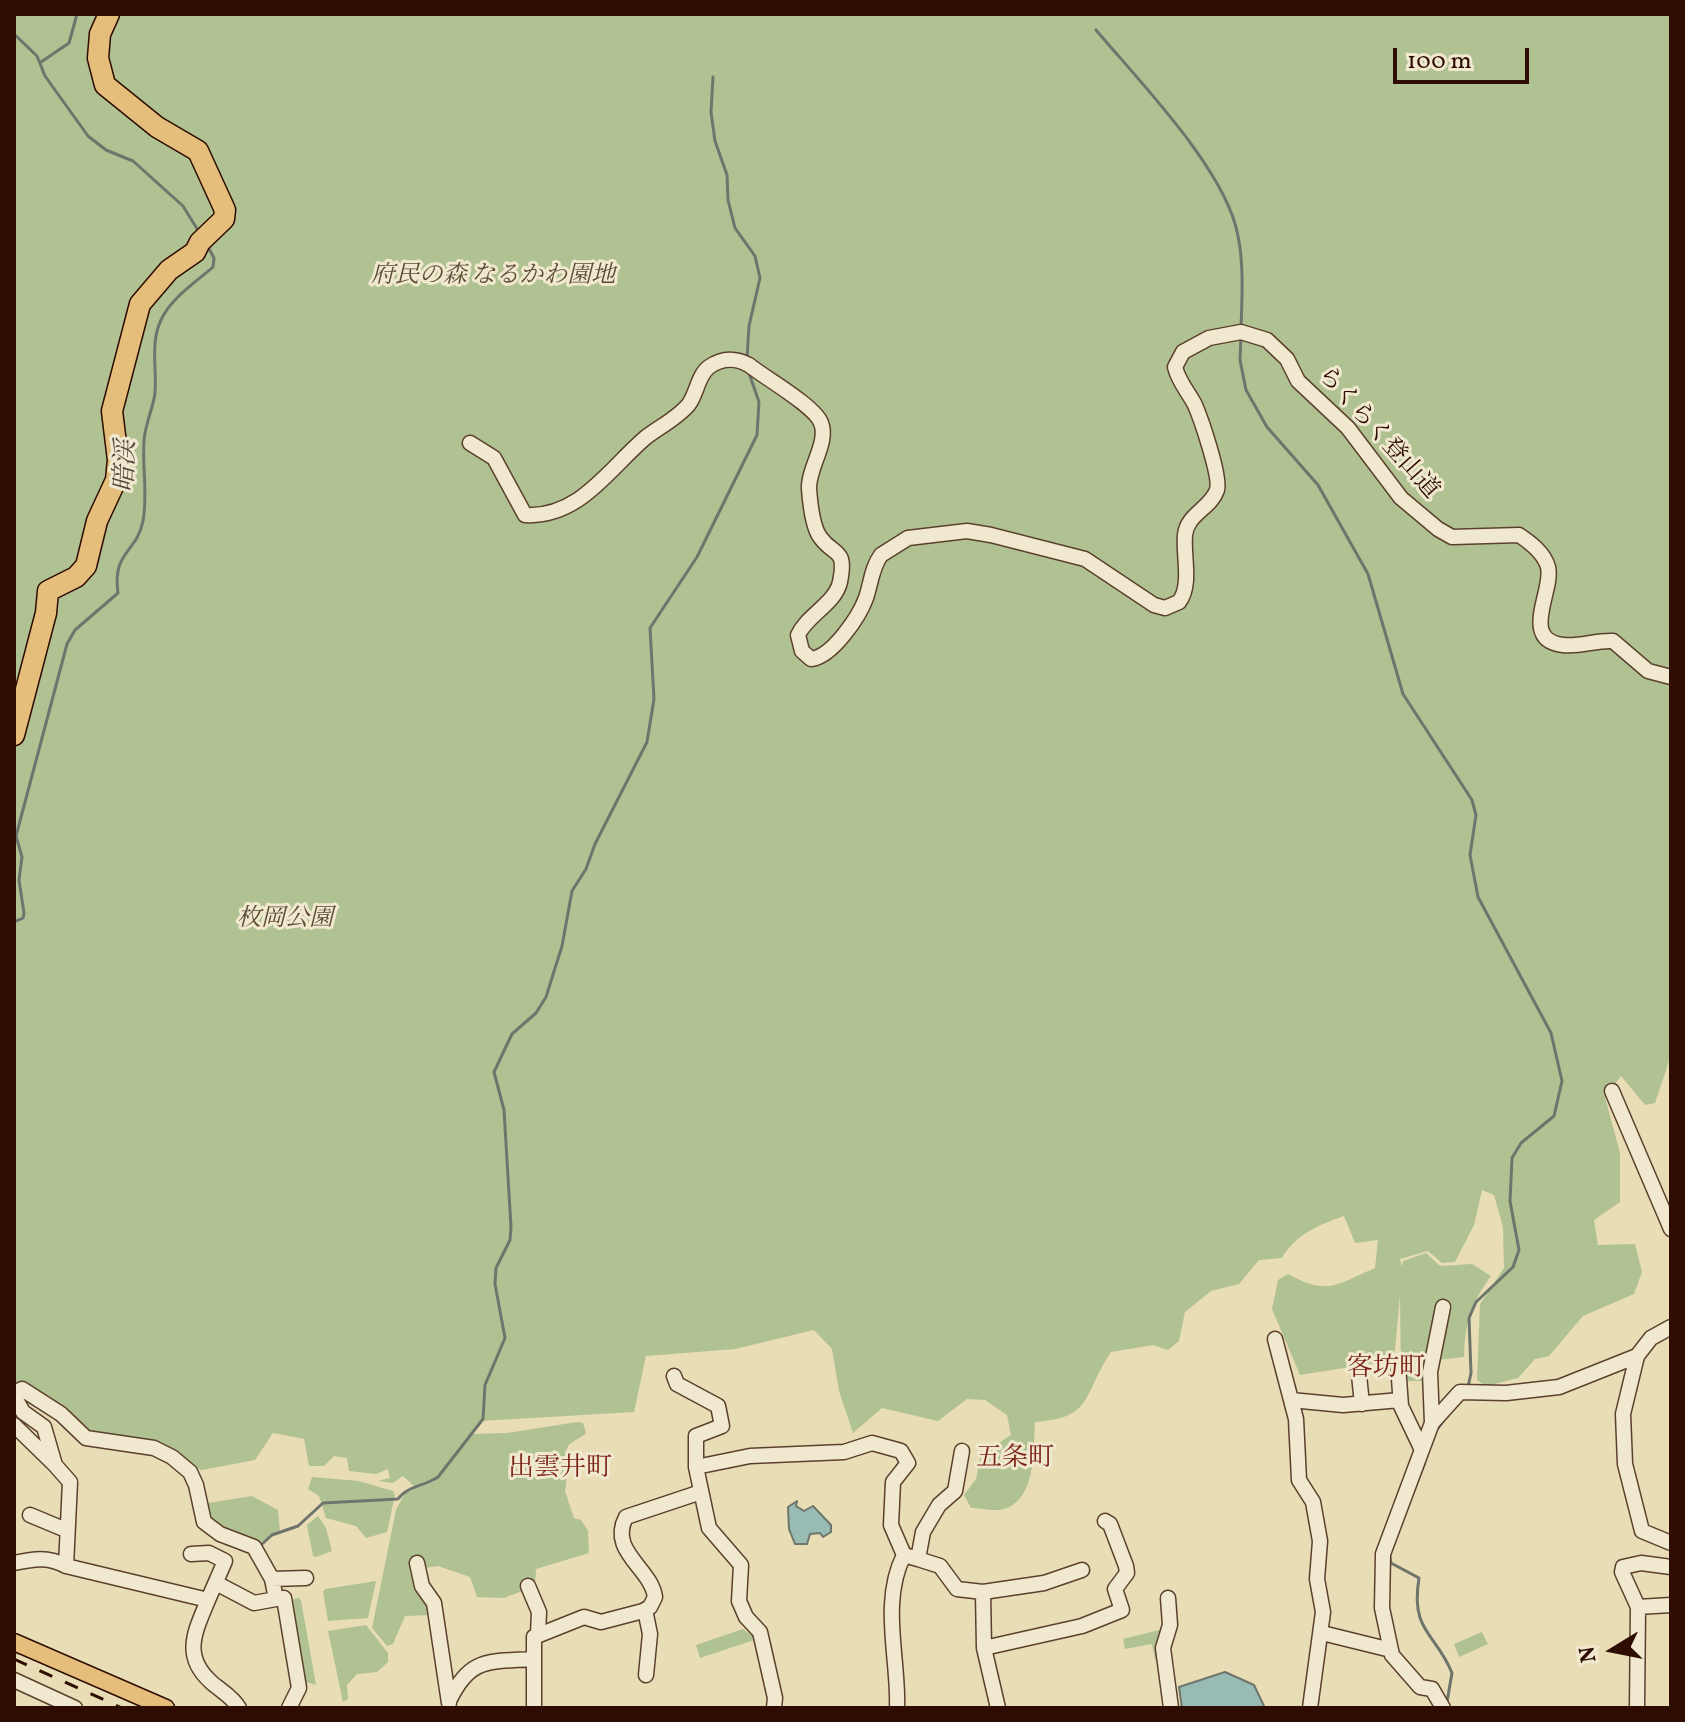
<!DOCTYPE html>
<html>
<head>
<meta charset="utf-8">
<style>
  body { margin:0 }
  #map { position:relative; width:1685px; height:1722px; overflow:hidden; background:#e8ddb5; font-family:Vollkorn,serif }
  canvas { display:block }
  .frame { position:absolute; inset:0; border:16px solid #2e0c01; pointer-events:none }
  .north { position:absolute; left:1573px; top:1610px; width:80px; height:80px; -webkit-text-stroke:6px #f0e9cf; paint-order:stroke; rotate:260deg; font-size:22px; font-weight:700; line-height:32px; text-align:center; color:#2e0c01 }
  .north::after { content:''; display:block; margin:auto; width:28px; height:36px; background:#2e0c01; clip-path:polygon(50% 0,100% 100%,50% 72%,0 100%) }
  .scale { position:absolute; left:1393px; top:48px; width:136px; height:36px; box-sizing:border-box; border:4px solid #2e0c01; border-top:0; padding-left:10px; font-size:24px; line-height:28px; white-space:nowrap; color:#2e0c01; -webkit-text-stroke:6px #f0e9cf; paint-order:stroke }
</style>
</head>
<body>
<div id="map">
<canvas width="1685" height="1722"></canvas>
<div class="frame"></div>
<div class="north">N</div>
<div class="scale">100 m</div>
</div>
<script>
const c = document.querySelector('canvas').getContext('2d');
c.lineJoin = 'round';
function fillPath(path, color) {
  c.fillStyle = color;
  c.fill(path, 'evenodd');
}
function strokePath(path, color, width, dash) {
  c.strokeStyle = color;
  c.lineWidth = width;
  c.lineCap = dash ? 'butt' : 'round';
  c.setLineDash(dash || []);
  c.stroke(path);
}
function label(font, color, halo, rows, align = 'center') {
  c.font = font + ' Vollkorn,"Noto Serif JP",serif';
  c.lineWidth = 6;
  c.setLineDash([]);
  c.textBaseline = 'middle';
  c.strokeStyle = halo;
  c.fillStyle = color;
  for (const [text, x, y, turn = 0] of rows) {
    c.save();
    c.translate(x, y);
    c.rotate((+turn || 0) * Math.PI / 180);
    c.textAlign = isNaN(turn) ? turn : align;
    if (halo) c.strokeText(text, 0, 0);
    c.fillText(text, 0, 0);
    c.restore();
  }
}
const green = new Path2D(`
  M 14,14 L 1671,14 L 1671,1055 L 1655,1103 L 1645,1105 L 1621,1076 L 1605,1097 L 1620,1153 L 1620,1202 L 1594,1220 L 1598,1245 L 1635,1244 L 1642,1272 L 1634,1294 L 1583,1316 L 1549,1356 L 1535,1359 L 1518,1378 L 1486,1386 L 1477,1380 L 1480,1304 L 1504,1268 L 1503,1227 L 1494,1195 L 1482,1190 L 1474,1225 L 1455,1262 L 1442,1263 L 1428,1251 L 1400,1259 L 1402,1267 L 1403,1261 L 1426,1253 L 1440,1266 L 1472,1264 L 1491,1276 C 1471,1303 1465,1324 1464,1357 L 1437,1360 L 1425,1381 L 1401,1381 L 1400,1296 L 1394,1360 L 1300,1375 L 1272,1309 L 1278,1280 L 1288,1274 C 1328,1296 1335,1285 1375,1268 L 1378,1240 L 1355,1243 L 1344,1216 C 1318,1225 1295,1235 1282,1258 L 1259,1260 L 1239,1284 L 1211,1291 L 1185,1312 L 1179,1341 L 1168,1350 L 1153,1345 L 1111,1352 C 1082,1395 1094,1418 1035,1422 C 1033,1449 1037,1499 1004,1509 C 996,1512 980,1508 971,1508 L 964,1495 L 976,1479 L 981,1454 L 1011,1435 L 1007,1415 L 985,1400 L 967,1399 L 938,1421 L 882,1408 L 853,1433 L 839,1391 L 832,1349 L 814,1330 L 735,1349 L 646,1356 L 634,1412 L 480,1421 L 436,1478 L 414,1486 L 403,1476 L 393,1483 L 378,1481 L 390,1478 L 388,1469 L 376,1474 L 349,1471 L 347,1458 L 334,1456 L 324,1466 L 309,1466 L 304,1439 L 273,1433 L 255,1460 L 202,1470 L 89,1435 L 14,1382 Z
  M 577,1422 L 583,1423 L 586,1433 C 581,1438 574,1440 569,1445 C 562,1452 569,1479 565,1491 L 574,1518 L 581,1520 L 588,1531 L 589,1553 L 536,1569 L 535,1586 L 504,1598 L 477,1597 L 470,1577 L 438,1566 L 424,1568 L 433,1615 L 405,1616 L 393,1644 L 387,1646 L 372,1628 L 396,1510 L 405,1493 L 435,1481 L 472,1434 L 507,1433 Z
  M 312,1477 L 359,1481 L 393,1491 L 395,1495 L 387,1532 L 366,1538 L 356,1526 L 326,1518 L 319,1496 L 308,1489 Z
  M 252,1496 L 278,1510 L 280,1532 L 259,1543 L 210,1523 L 208,1503 Z
  M 318,1516 L 326,1528 L 332,1551 L 316,1557 L 313,1556 L 307,1525 Z
  M 376,1581 L 368,1618 L 328,1621 L 323,1592 L 325,1589 Z
  M 299,1598 L 301,1600 L 316,1685 L 303,1681 L 288,1600 Z
  M 366,1625 L 388,1653 L 388,1662 L 377,1672 L 357,1674 L 347,1685 L 348,1699 L 343,1702 L 328,1631 Z
  M 743,1629 L 757,1639 L 700,1658 L 696,1645 Z
  M 1163,1629 L 1162,1659 L 1155,1660 L 1152,1644 L 1125,1649 L 1123,1639 Z
  M 1482,1632 L 1488,1644 L 1459,1657 L 1454,1644 Z`);
const water = new Path2D(`
  M 797,1501 L 796,1506 L 804,1511 L 813,1506 L 831,1525 L 831,1532 L 823,1537 L 820,1533 L 810,1534 L 807,1544 L 795,1544 L 789,1529 L 788,1507 Z
  M 1225,1672 L 1254,1685 L 1265,1708 L 1182,1708 L 1179,1687 Z`);
const stream = new Path2D(`
  M 1096,30 C 1139,81 1227,171 1238,236 C 1244,265 1242,298 1241,328
  M 14,34 L 37,56 L 45,76 L 88,136 L 106,150 L 133,161 L 183,206 L 199,232
  M 41,62 L 69,43 L 77,14
  M 713,77 L 711,112 L 715,141 L 727,175 L 728,200 L 735,228 L 755,256 L 760,278 L 749,326 L 747,358
  M 1241,335 L 1240,360 L 1246,390 L 1267,427 L 1318,485 L 1368,574 L 1403,694 L 1472,800 L 1476,815 L 1470,855 L 1478,897 L 1551,1033 L 1562,1081 L 1554,1116 L 1521,1143 L 1512,1158 L 1510,1201 L 1519,1250 L 1513,1267 L 1476,1302 L 1469,1318 L 1471,1373 L 1468,1387
  M 14,922 L 23,918 L 24,913 L 19,880 L 22,857 L 16,836 L 67,644 L 75,630 L 118,593 C 112,551 137,553 143,521 C 148,493 142,468 144,441 C 145,424 153,409 155,393 C 157,368 150,343 161,320 C 171,298 196,282 213,267 L 214,258 L 207,245
  M 1435,1432 L 1447,1416
  M 1412,1495 L 1425,1462
  M 262,1544 L 272,1535 L 298,1526 L 323,1503 L 398,1499 C 407,1486 425,1486 438,1477 L 483,1419 L 485,1385 L 505,1338 L 495,1284 L 496,1268 L 510,1240 L 511,1227 L 504,1110 L 494,1072 L 512,1034 L 536,1013 L 546,997 L 562,946 L 572,891 L 586,869 L 595,844 L 647,742 L 654,699 L 650,628 L 697,557 L 757,435 L 759,402 L 749,373
  M 1390,1558 L 1391,1563 L 1419,1578 C 1410,1632 1436,1633 1452,1673 L 1447,1702`);
const minorTunnel = new Path2D(`
  M 14,1655 L 14,1654`);
const minor = new Path2D(`
  M 470,443 L 494,458 L 525,515 C 579,518 608,470 645,438 C 659,427 678,418 689,404 C 697,393 698,375 709,367 C 723,357 736,358 749,365 C 765,378 815,406 821,423 C 829,442 808,468 809,489 C 810,502 812,526 820,537 C 834,557 847,547 840,582 C 835,604 807,615 798,635 L 802,651 L 811,659 C 832,657 859,617 866,598 C 871,583 872,567 881,555 L 908,538 L 967,531 L 991,535 L 1085,559 L 1154,605 L 1165,608 L 1179,602 C 1192,585 1183,556 1185,535 C 1187,514 1211,508 1217,490 C 1221,477 1201,419 1195,405 C 1188,391 1179,383 1175,367 L 1183,352 L 1209,338 L 1241,332 L 1267,340 L 1287,359 L 1298,381 L 1348,428 L 1401,498 L 1438,529 L 1452,537 L 1519,535 C 1531,543 1544,553 1548,567 C 1554,590 1519,640 1563,645 C 1580,647 1596,640 1613,641 L 1648,671 L 1671,677
  M 1612,1091 L 1671,1229
  M 1671,1327 L 1651,1338 L 1637,1356 L 1623,1414 L 1625,1464 L 1642,1531 L 1671,1543
  M 1275,1339 L 1296,1419 L 1299,1480 L 1313,1502 L 1320,1541 L 1317,1579 L 1323,1612 L 1310,1708
  M 1398,1365 L 1401,1406 L 1422,1450
  M 1359,1375 L 1362,1404
  M 674,1376 L 677,1384 L 718,1406 L 722,1426 L 696,1436 L 696,1467 L 709,1528 L 741,1565 L 739,1601 L 746,1617 L 760,1632 L 775,1698 L 774,1708
  M 14,1393 L 22,1389 L 61,1414 L 86,1438 L 154,1448 L 172,1457 L 190,1472 L 196,1485 L 204,1522 L 220,1534 L 254,1547 L 272,1579 L 276,1599 L 284,1598 L 299,1688 L 289,1708
  M 14,1396 L 23,1412 L 44,1427 L 55,1465 L 70,1482 L 66,1566
  M 1291,1400 L 1343,1405 L 1400,1400
  M 1432,1423 L 1460,1392 L 1506,1393 L 1559,1387 L 1637,1356
  M 14,1425 L 55,1465
  M 962,1451 L 955,1491 L 939,1505 L 923,1532 L 918,1559 L 940,1566 L 957,1589 L 983,1592 L 984,1648 L 998,1708
  M 696,1467 L 750,1456 L 844,1452 L 872,1443 L 901,1451 L 908,1463 L 893,1482 L 891,1525 L 904,1555 L 918,1559
  M 30,1515 L 66,1530
  M 191,1554 L 209,1553 L 225,1561 L 208,1600
  M 14,1563 C 33,1559 48,1556 66,1566 L 208,1600 C 196,1630 181,1655 211,1682 C 221,1691 232,1696 239,1708
  M 417,1563 L 422,1586 L 434,1603 L 449,1703
  M 1671,1567 L 1641,1563 L 1623,1567 L 1622,1572 L 1638,1607 L 1671,1605
  M 272,1579 L 306,1578
  M 216,1583 L 254,1603 L 276,1599
  M 528,1586 L 539,1612 L 538,1634
  M 983,1592 L 1044,1583 L 1082,1570
  M 1168,1598 L 1170,1625 L 1163,1648 L 1171,1708
  M 645,1610 L 650,1634 L 646,1675
  M 1322,1633 L 1391,1650
  M 984,1648 L 1082,1626 L 1122,1610 L 1115,1589 L 1127,1573 L 1126,1566 L 1110,1524 L 1105,1521
  M 14,1680 L 75,1708
  M 449,1701 C 470,1657 488,1662 533,1659
  M 534,1707 L 534,1637 L 584,1617 L 601,1622 L 643,1611 L 650,1607 L 655,1597 C 651,1568 608,1551 626,1517 L 701,1492
  M 897,1708 C 899,1659 880,1602 904,1555
  M 1443,1708 L 1432,1689 L 1420,1687 L 1392,1655 L 1382,1608 L 1383,1554 L 1432,1423 L 1430,1372 L 1443,1307
  M 1637,1708 L 1638,1607`);
const major = new Path2D(`
  M 14,1642 L 166,1708`);
const highway = new Path2D(`
  M 14,735 L 46,613 L 48,591 L 76,577 L 86,566 L 97,521 L 116,480 L 118,460 L 112,411 L 140,304 L 169,270 L 195,252 L 200,242 L 224,219 L 225,210 L 198,151 L 157,127 L 105,85 L 98,58 L 100,34 L 109,14`);
const rail = new Path2D(`
  M 14,1659 L 122,1708`);
const parkNames = [
  ["府民の森 なるかわ園地",493,278],
  ["枚岡公園",285,921]
];
const streetNames = [
  ["らくらく登山道",1377,434,48]
];
const waterNames = [
  ["暗渓",128,466,-88]
];
const neighbourhoodNames = [
  ["客坊町",1386,1370],
  ["五条町",1015,1460],
  ["出雲井町",560,1470]
];
fillPath(green, '#b0c292');
fillPath(water, '#98bbb3');
strokePath(water, '#6e756c', 2);
strokePath(stream, '#6e756c', 3);
strokePath(minorTunnel, '#ccbe9a', 14, [14, 7]);
strokePath(minor, '#5c402e', 17);
strokePath(major, '#2e0c01', 19);
strokePath(highway, '#2e0c01', 23);
strokePath(minor, '#f0e9cf', 14);
strokePath(major, '#e4be7a', 16);
strokePath(highway, '#e4be7a', 20);
strokePath(rail, '#2e0c01', 3, [14, 14]);
label('italic 24px', '#5c4c34', '#f0e9cf', parkNames);
label('24px', '#2e0c01', '#f0e9cf', streetNames);
label('italic 26px', '#53493f', '#f0e9cf', waterNames);
label('26px', '#7a1f14', '#f0e9cf', neighbourhoodNames);
</script>
</body>
</html>
